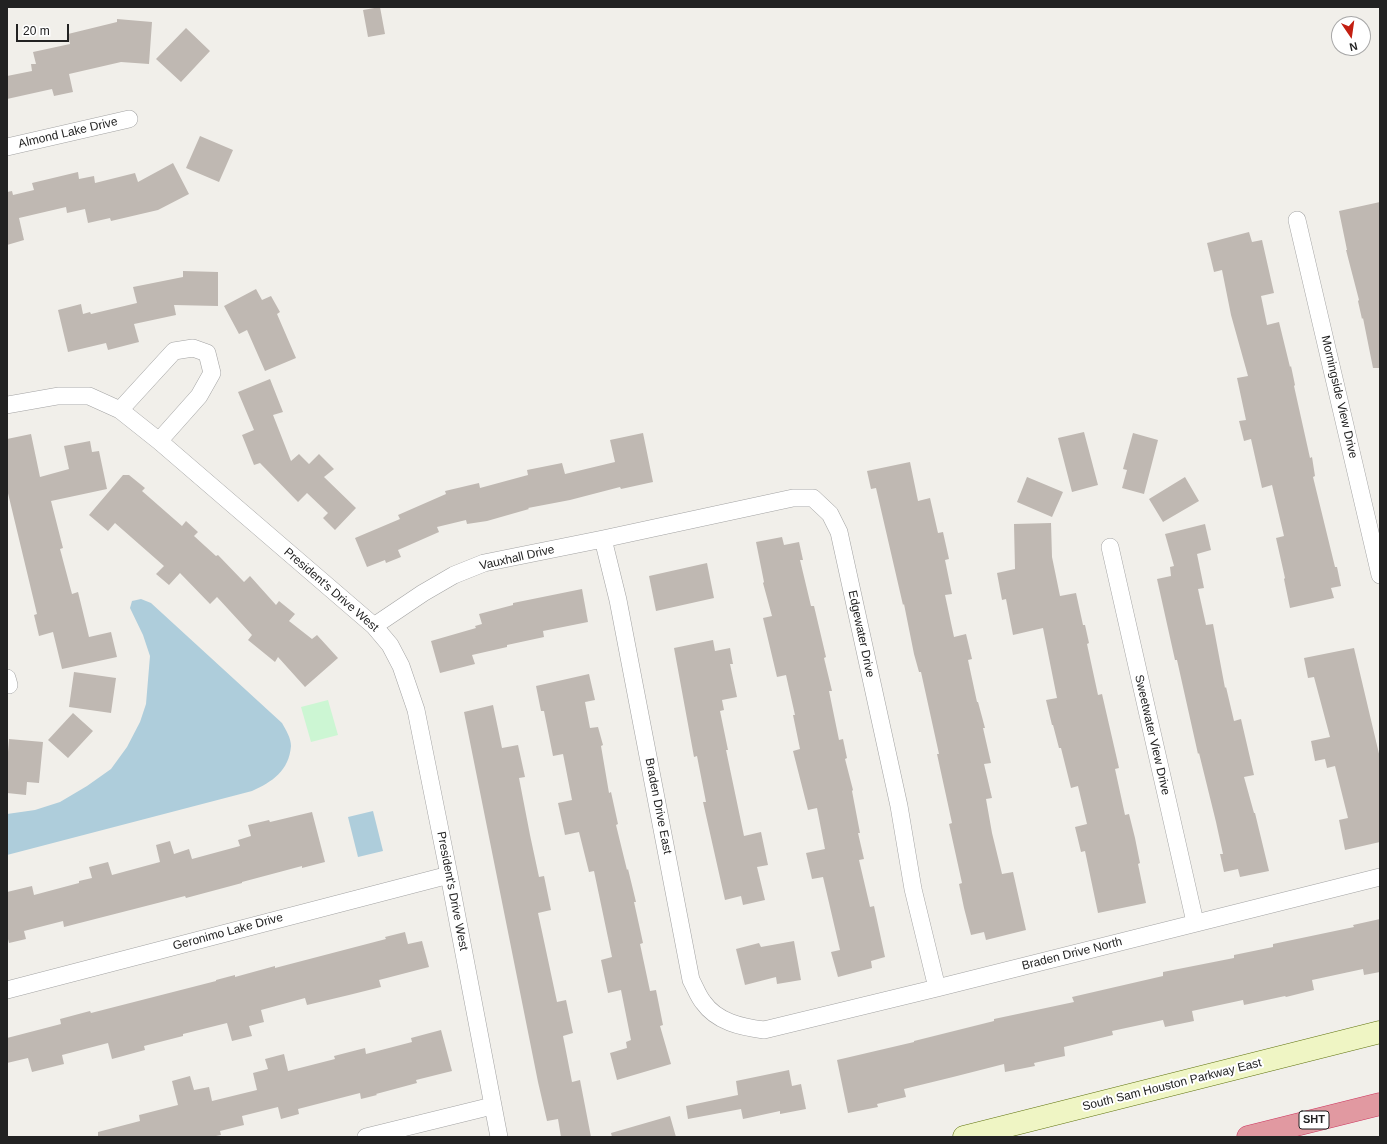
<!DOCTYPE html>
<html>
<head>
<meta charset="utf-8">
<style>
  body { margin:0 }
  #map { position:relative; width:1387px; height:1144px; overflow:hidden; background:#f1efea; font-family:Arial,sans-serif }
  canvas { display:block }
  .frame { position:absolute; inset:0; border:8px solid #222; pointer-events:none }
  .north { position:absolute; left:1331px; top:16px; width:40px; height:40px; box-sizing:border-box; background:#fff; border:1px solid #a7a7a7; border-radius:50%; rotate:167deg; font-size:11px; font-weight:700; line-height:16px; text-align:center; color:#222 }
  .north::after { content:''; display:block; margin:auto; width:14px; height:18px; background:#c31f11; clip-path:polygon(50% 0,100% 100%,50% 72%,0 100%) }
  .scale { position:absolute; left:16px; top:24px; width:53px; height:18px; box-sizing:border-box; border:2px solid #222; border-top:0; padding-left:5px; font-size:12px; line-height:14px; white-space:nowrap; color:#222; -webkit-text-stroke:3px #fff; paint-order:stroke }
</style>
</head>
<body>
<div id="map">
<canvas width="1387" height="1144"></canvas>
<div class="frame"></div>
<div class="north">N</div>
<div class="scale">20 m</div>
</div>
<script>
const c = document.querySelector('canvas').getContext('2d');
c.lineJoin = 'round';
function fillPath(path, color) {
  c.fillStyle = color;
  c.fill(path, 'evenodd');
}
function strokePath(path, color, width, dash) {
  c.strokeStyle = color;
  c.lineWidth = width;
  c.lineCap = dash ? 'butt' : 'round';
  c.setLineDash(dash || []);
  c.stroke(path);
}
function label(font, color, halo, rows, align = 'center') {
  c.font = font + ' Arial,sans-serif';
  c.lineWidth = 4;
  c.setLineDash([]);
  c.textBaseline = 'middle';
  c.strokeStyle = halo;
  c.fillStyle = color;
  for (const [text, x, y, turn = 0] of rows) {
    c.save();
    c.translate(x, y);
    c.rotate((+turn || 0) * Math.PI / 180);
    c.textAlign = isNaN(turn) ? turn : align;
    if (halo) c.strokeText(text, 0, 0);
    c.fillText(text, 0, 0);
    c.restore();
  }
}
const park = new Path2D(`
  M 328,700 L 338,735 L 311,742 L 301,707 Z`);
const water = new Path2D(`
  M 141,599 L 151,603 L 282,723 C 286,730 291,738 291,746 C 289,771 272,782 252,791 L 7,855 L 7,814 L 35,810 L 60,802 L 87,786 L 111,769 L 127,747 L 140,722 L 146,704 L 150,656 L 143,635 L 130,608 L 132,601 Z
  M 373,811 L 383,851 L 358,857 L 348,817 Z`);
const building = new Path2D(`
  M 380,7 L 385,34 L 368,37 L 363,10 Z
  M 117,19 L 152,22 L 149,64 L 121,62 L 69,74 L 73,92 L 54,96 L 52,89 L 7,99 L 7,76 L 32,71 L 31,64 L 36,64 L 33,52 L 70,44 L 68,34 L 117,22 Z
  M 186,28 L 210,51 L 181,82 L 156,59 Z
  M 200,136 L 233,150 L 219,182 L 186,168 Z
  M 173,163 L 189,194 L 158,210 L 111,221 L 110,218 L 88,223 L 85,209 L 67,213 L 66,207 L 19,218 L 24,240 L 7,245 L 7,192 L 12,191 L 13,195 L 34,190 L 32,183 L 78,172 L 79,179 L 94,176 L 95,183 L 135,173 L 138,182 Z
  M 1380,202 L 1380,368 L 1373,368 L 1363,318 L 1362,319 L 1358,301 L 1359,300 L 1346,250 L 1347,250 L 1339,211 Z
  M 1249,232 L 1252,242 L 1262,240 L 1274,293 L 1261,296 L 1267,325 L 1279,322 L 1290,367 L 1291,366 L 1295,385 L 1294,386 L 1310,458 L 1312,457 L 1315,476 L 1313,477 L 1335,567 L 1337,567 L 1341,586 L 1331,588 L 1334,598 L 1290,608 L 1284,579 L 1285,578 L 1276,538 L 1284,536 L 1272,485 L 1262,488 L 1251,439 L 1244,441 L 1239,421 L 1246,420 L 1237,378 L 1248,376 L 1231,315 L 1222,270 L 1214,272 L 1207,243 Z
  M 183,271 L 218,272 L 218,306 L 174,305 L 176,315 L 134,324 L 139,342 L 108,350 L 106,343 L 68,352 L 58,310 L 81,304 L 83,314 L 90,312 L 91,314 L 137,303 L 133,287 L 183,277 Z
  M 256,289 L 262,300 L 271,296 L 280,312 L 277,314 L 296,358 L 265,371 L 247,330 L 239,334 L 224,306 Z
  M 270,379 L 283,412 L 273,415 L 291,461 L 299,454 L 309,464 L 319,454 L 334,469 L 324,477 L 356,508 L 335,530 L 323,518 L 328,513 L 307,493 L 298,502 L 260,463 L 254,465 L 242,435 L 254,430 L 238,392 Z
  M 1084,432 L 1098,485 L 1072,492 L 1058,438 Z
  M 643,433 L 653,482 L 621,489 L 620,487 L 570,500 L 528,508 L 529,509 L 487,521 L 467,524 L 466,520 L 437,527 L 439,532 L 398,550 L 401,557 L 386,563 L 385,560 L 367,567 L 355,538 L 400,519 L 398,515 L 446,494 L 445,491 L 479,483 L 480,488 L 528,475 L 527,470 L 562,463 L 565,474 L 615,462 L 610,440 Z
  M 1133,433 L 1158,440 L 1144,494 L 1122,488 L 1127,470 L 1123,469 Z
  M 31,434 L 40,477 L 69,469 L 64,446 L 90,441 L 92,452 L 99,451 L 107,489 L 51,501 L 63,548 L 60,549 L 72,594 L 78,592 L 89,637 L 111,632 L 117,657 L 62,669 L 53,632 L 39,636 L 34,615 L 37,614 L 7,489 L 7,439 Z
  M 910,462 L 918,501 L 930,498 L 938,533 L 943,532 L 949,559 L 945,560 L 952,594 L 945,595 L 954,637 L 966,634 L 972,659 L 968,660 L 977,702 L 978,702 L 985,728 L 983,728 L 991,763 L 984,764 L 992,798 L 986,799 L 992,833 L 1002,874 L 1013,872 L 1026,930 L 986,940 L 984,932 L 971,935 L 964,908 L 959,884 L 962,883 L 949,824 L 952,823 L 937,754 L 939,754 L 921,672 L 919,672 L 914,654 L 904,604 L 903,605 L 876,488 L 871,489 L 867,471 Z
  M 123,475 L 129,475 L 145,488 L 142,491 L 182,526 L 186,521 L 198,532 L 194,536 L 216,556 L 218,555 L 244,582 L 250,576 L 276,605 L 279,601 L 295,614 L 289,621 L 312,639 L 317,635 L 338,658 L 305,687 L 278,657 L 275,662 L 248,640 L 252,635 L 217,597 L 210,604 L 180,573 L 169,585 L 156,574 L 164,566 L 115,523 L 108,531 L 89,515 Z
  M 1027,477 L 1063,492 L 1052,517 L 1017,502 Z
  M 1185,477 L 1199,501 L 1163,522 L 1149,499 Z
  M 1051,523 L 1052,557 L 1060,596 L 1076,593 L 1083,625 L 1085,625 L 1089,643 L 1087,644 L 1098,695 L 1102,694 L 1119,768 L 1115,769 L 1125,815 L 1129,814 L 1135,838 L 1140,863 L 1138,864 L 1146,903 L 1098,913 L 1085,851 L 1081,852 L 1075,827 L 1087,824 L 1078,786 L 1071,788 L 1061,748 L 1059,748 L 1053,725 L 1052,725 L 1046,700 L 1057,698 L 1043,628 L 1013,635 L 1006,599 L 1002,600 L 997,573 L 1015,569 L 1014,524 Z
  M 1205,524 L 1211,550 L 1197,554 L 1204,588 L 1198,589 L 1206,625 L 1213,624 L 1225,688 L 1226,687 L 1234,721 L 1241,719 L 1254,775 L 1244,777 L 1254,813 L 1255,813 L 1269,871 L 1240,877 L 1238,869 L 1224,872 L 1220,854 L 1223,854 L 1216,822 L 1199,753 L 1198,754 L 1177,660 L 1175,660 L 1157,579 L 1171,576 L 1170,567 L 1174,566 L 1165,534 Z
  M 782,537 L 784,545 L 799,542 L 803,560 L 800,560 L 811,606 L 814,606 L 826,657 L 824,658 L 832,691 L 829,691 L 839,740 L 843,739 L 847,758 L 845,759 L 853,790 L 852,791 L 860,833 L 858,833 L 864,859 L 859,860 L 870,907 L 874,906 L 885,957 L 871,961 L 872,968 L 838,977 L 831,952 L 840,950 L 823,877 L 812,879 L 806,853 L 825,849 L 817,808 L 808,810 L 793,751 L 800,749 L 793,715 L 795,715 L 786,675 L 777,677 L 763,618 L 772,616 L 763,583 L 764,582 L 756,542 Z
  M 707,563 L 714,598 L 656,611 L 649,576 Z
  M 582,589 L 588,622 L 543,631 L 544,637 L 507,645 L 507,647 L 472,655 L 475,664 L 440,673 L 431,641 L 476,628 L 475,626 L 482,624 L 479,614 L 513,605 L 513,603 Z
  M 713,640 L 715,651 L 730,648 L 733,664 L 730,664 L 737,697 L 722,700 L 724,710 L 720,711 L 728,750 L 726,750 L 744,836 L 761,832 L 768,865 L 757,867 L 765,900 L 743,905 L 741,896 L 725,900 L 703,802 L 706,802 L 697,756 L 694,757 L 674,648 Z
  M 1354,648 L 1380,758 L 1380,842 L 1345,850 L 1339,820 L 1348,818 L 1335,766 L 1327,768 L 1325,759 L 1315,761 L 1311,741 L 1330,737 L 1314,677 L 1308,678 L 1304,658 Z
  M 74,672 L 116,678 L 111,713 L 69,707 Z
  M 589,674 L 595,700 L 585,702 L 590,728 L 598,727 L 603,745 L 601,746 L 609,793 L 611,792 L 618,824 L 616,825 L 627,870 L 628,869 L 636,902 L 634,902 L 643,943 L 640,944 L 650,991 L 656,990 L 663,1025 L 660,1026 L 671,1064 L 617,1080 L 610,1053 L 627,1048 L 626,1042 L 631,1040 L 621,990 L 608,993 L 601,960 L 612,957 L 594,871 L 589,872 L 579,832 L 565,835 L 558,803 L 572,800 L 563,754 L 553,756 L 544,711 L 541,711 L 536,686 Z
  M 493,705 L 502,748 L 518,745 L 525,777 L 519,778 L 530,835 L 539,877 L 544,876 L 551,910 L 538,913 L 557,1002 L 566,1000 L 573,1033 L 563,1036 L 572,1082 L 580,1080 L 591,1137 L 561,1137 L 558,1119 L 547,1121 L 538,1082 L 464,712 Z
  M 73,713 L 93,731 L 68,758 L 48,740 Z
  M 9,739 L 43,742 L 39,783 L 27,782 L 26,795 L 7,793 L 7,765 Z
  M 312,812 L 325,862 L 302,868 L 302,866 L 242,882 L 242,883 L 186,898 L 185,896 L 64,927 L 63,921 L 24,931 L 26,939 L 9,943 L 7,935 L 7,892 L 32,886 L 34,895 L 79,883 L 79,881 L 92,878 L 89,867 L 108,862 L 112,875 L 160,862 L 156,845 L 170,841 L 174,854 L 189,849 L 192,859 L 240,846 L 238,840 L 251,836 L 248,825 L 269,820 L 270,822 Z
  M 1380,919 L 1380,972 L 1364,975 L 1363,969 L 1312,980 L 1314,990 L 1286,997 L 1285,996 L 1244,1005 L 1243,1000 L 1192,1011 L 1194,1021 L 1165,1027 L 1163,1020 L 1112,1031 L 1113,1035 L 1064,1047 L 1065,1056 L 1034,1063 L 1035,1066 L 1005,1072 L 1004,1064 L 953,1077 L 904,1089 L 906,1097 L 877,1104 L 878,1107 L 848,1113 L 837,1060 L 914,1042 L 914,1041 L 994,1021 L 994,1019 L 1074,1002 L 1072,997 L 1163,976 L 1163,972 L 1234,958 L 1234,955 L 1273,947 L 1273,944 L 1354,927 L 1353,925 Z
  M 405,932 L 408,944 L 422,941 L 429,967 L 379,980 L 381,987 L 349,995 L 307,1005 L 305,998 L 261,1010 L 264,1022 L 249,1026 L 252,1036 L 232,1041 L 227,1023 L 183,1034 L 183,1036 L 144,1046 L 145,1050 L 112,1059 L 108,1043 L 62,1055 L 64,1064 L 32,1072 L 28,1058 L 7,1063 L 7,1038 L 61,1024 L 60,1019 L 90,1011 L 91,1013 L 216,981 L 216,980 L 235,975 L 235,977 L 275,966 L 275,968 L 386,939 L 385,937 Z
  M 794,941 L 801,980 L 777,984 L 776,977 L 745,985 L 736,949 L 759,943 L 761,947 Z
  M 441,1030 L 452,1071 L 416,1080 L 417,1083 L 376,1094 L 377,1095 L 361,1099 L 360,1093 L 298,1109 L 299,1114 L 281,1119 L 278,1107 L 242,1116 L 244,1125 L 220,1131 L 221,1135 L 211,1137 L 98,1137 L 98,1132 L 140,1121 L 139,1115 L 178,1105 L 172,1081 L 190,1076 L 194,1090 L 209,1087 L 212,1101 L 257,1090 L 253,1073 L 268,1069 L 265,1059 L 284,1054 L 288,1071 L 335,1059 L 334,1056 L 365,1048 L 366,1054 L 412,1042 L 411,1038 Z
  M 789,1070 L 792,1086 L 801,1084 L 806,1109 L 780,1114 L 780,1111 L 743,1119 L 741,1109 L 688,1119 L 686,1106 L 738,1095 L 736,1081 Z
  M 670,1116 L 676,1137 L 612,1137 L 611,1133 Z`);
const minor = new Path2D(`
  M 7,147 L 129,119
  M 1297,220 L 1380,575
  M 7,405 L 58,396 L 89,396 L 120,410 L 159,441 L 374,626 L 390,645 L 401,666 L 416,710 L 449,875 L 499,1137
  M 120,410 L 174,351 L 193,348 L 207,353 L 212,373 L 199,396 L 159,441
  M 603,539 L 618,600 L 691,980 C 695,987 698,996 703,1002 C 717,1022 741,1027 764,1030 L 937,988 L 1380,877
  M 1110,547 L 1195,922
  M 374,626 L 423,593 L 454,575 L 484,563 L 603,539 L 793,498 L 813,498 L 830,514 L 839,532 L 899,806 L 913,889 L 937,988
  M 7,678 L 9,685
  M 7,990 L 449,875
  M 366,1137 L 492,1106`);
const secondary = new Path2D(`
  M 964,1137 L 1380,1032`);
const motorway = new Path2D(`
  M 1248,1137 L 1380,1104`);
const shields = [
  [1314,1120,30]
];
const shieldNames = [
  ["SHT",1314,1120]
];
const streetNames = [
  ["Almond Lake Drive",68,133,-13],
  ["Morningside View Drive",1339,397,77],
  ["Vauxhall Drive",517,558,-13],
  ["President's Drive West",331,590,41],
  ["Edgewater Drive",861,634,78],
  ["Sweetwater View Drive",1152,735,77],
  ["Braden Drive East",658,806,79],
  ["President's Drive West",452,891,79],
  ["Geronimo Lake Drive",228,932,-15],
  ["Braden Drive North",1072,954,-14],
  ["South Sam Houston Parkway East",1172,1085,-14]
];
fillPath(park, '#ccf6d3');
fillPath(water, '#aecddb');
fillPath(building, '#bfb8b2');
strokePath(minor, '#a3a3a3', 18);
strokePath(secondary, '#60730f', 23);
strokePath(motorway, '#cd3860', 23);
strokePath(minor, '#fff', 17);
strokePath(secondary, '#eff5c4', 22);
strokePath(motorway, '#e199a1', 22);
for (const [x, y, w] of shields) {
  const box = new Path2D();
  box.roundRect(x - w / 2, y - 9, w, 18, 3);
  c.fillStyle = '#fff';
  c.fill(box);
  strokePath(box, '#222', 1);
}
label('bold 11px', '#222', null, shieldNames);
label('12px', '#222', '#fff', streetNames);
</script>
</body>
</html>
